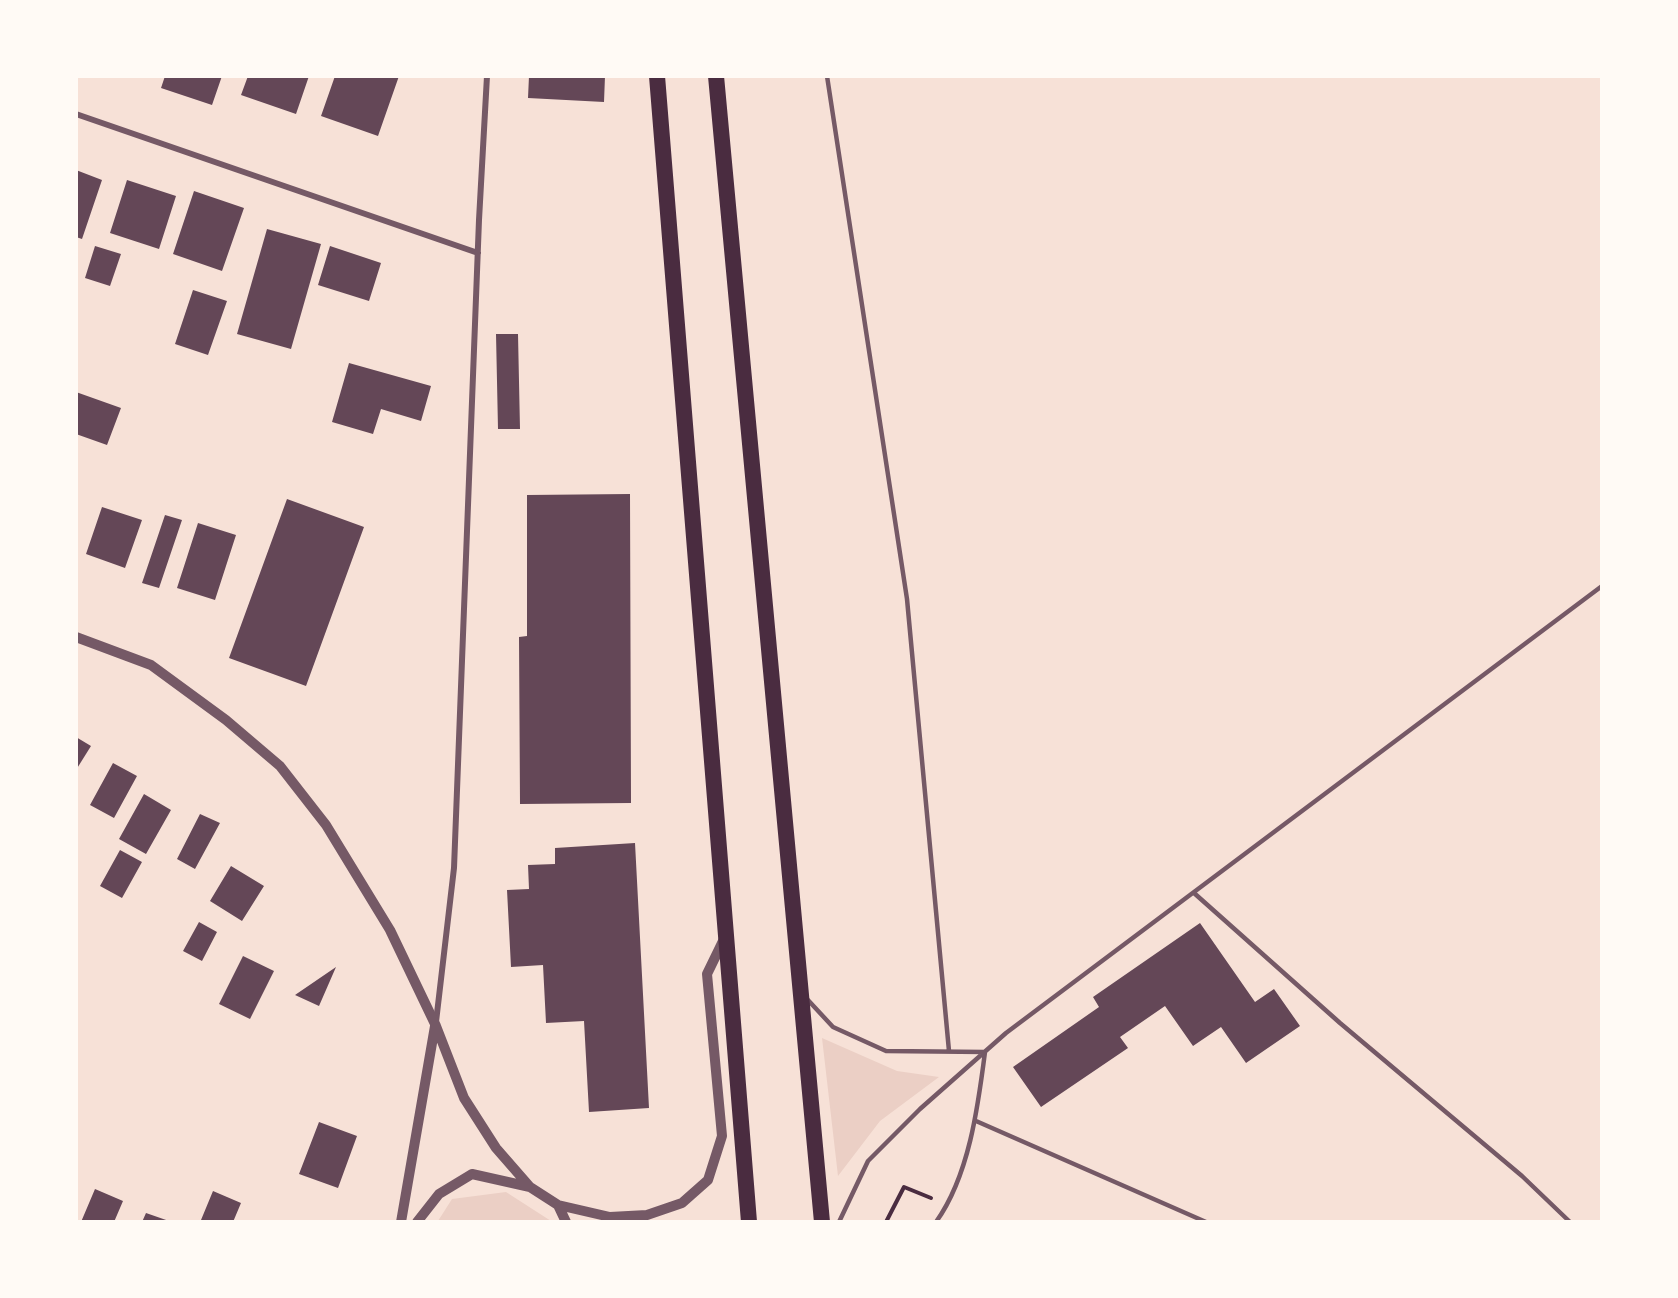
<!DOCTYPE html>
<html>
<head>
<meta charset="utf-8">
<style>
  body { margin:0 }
  #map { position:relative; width:1678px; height:1298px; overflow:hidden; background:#f7e1d7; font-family:Manrope,sans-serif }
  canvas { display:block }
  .frame { position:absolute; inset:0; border:78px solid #fffaf5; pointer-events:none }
</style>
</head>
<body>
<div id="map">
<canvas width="1678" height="1298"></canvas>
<div class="frame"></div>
</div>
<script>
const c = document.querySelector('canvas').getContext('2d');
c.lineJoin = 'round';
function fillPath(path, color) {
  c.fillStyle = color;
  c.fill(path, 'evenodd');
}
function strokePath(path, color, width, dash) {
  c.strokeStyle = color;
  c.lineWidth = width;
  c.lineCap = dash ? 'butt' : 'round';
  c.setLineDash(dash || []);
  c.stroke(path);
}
const green = new Path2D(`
  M 822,1038 L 897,1071 L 939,1077 L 880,1121 L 838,1176 Z
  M 506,1192 L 551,1221 L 438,1221 L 452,1199 Z`);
const building = new Path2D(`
  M 165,76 L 222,76 L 212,105 L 161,88 Z
  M 248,76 L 309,76 L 296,114 L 241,95 Z
  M 335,76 L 399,76 L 378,136 L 321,116 Z
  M 529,76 L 605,76 L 604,102 L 528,98 Z
  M 76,170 L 102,180 L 82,239 L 76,237 Z
  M 127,180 L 176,196 L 159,249 L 110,233 Z
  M 194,191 L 244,208 L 222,271 L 173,254 Z
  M 267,229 L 321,244 L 291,349 L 237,334 Z
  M 95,246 L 121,254 L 110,286 L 85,278 Z
  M 330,246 L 381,263 L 369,301 L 318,285 Z
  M 193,290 L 227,301 L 208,355 L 175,344 Z
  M 496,334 L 518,334 L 520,429 L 498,429 Z
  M 349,363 L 431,386 L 421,421 L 381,409 L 373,434 L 332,422 Z
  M 76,392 L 121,408 L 107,445 L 76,434 Z
  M 630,494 L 631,803 L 520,804 L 519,637 L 527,636 L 527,495 Z
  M 287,499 L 364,527 L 306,686 L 229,658 Z
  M 102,507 L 142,520 L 125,568 L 86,554 Z
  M 165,515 L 182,520 L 159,588 L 142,583 Z
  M 198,523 L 236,535 L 215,600 L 177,588 Z
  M 76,737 L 91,746 L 76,770 Z
  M 113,763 L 137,776 L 114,818 L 90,805 Z
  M 144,794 L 171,810 L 146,854 L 119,839 Z
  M 200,814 L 220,823 L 195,869 L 177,859 Z
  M 635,843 L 649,1108 L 589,1112 L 584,1021 L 546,1023 L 543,965 L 511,967 L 507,890 L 529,889 L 528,865 L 555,864 L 555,848 Z
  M 120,850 L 142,862 L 122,898 L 100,886 Z
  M 231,866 L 264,886 L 242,921 L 210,901 Z
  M 199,922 L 217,932 L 202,961 L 183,951 Z
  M 1200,923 L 1255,1002 L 1274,989 L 1300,1026 L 1246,1063 L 1221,1027 L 1193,1046 L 1165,1006 L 1120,1037 L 1128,1048 L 1041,1107 L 1013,1067 L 1099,1007 L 1093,997 Z
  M 243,956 L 274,971 L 250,1019 L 219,1004 Z
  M 336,967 L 319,1006 L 295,995 Z
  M 319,1122 L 357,1136 L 338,1188 L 299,1174 Z
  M 95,1189 L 123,1201 L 114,1222 L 81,1222 Z
  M 213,1191 L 241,1203 L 233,1222 L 201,1220 Z
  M 146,1213 L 169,1221 L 169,1222 L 142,1222 Z`);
const path = new Path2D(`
  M 886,1222 L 904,1187 L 931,1198`);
const service = new Path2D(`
  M 827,76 L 907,599 L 949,1051
  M 1194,893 L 1340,1023 L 1522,1176 L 1570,1222
  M 807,999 L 833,1027 L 886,1051 L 985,1052
  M 976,1121 L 1206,1222
  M 839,1222 L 868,1161 L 920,1109 L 1006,1033 L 1602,586
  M 936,1222 C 969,1176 978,1107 985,1052`);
const minor = new Path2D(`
  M 76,114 L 478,253
  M 436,1022 L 454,868 L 479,220 L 487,76`);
const tertiary = new Path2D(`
  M 76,637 L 151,665 L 226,720 L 280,766 L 326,825 L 390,930 L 436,1026 L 464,1098 L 496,1148 L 530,1187 L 558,1205 L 610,1217 L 647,1215 L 682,1203 L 708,1180 L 722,1136 L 707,974 L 725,937
  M 558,1205 L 566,1222
  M 401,1222 L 435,1026
  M 417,1222 L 439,1194 L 472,1174 L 530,1187`);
const trunk = new Path2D(`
  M 657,76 L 749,1222
  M 716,76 L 822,1222`);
fillPath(green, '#ebcfc5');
fillPath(building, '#644757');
strokePath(path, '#4a2c40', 4);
strokePath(service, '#755966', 4.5);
strokePath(minor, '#755966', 6);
strokePath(tertiary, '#755966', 10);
strokePath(trunk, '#4a2c40', 16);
</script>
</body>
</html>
